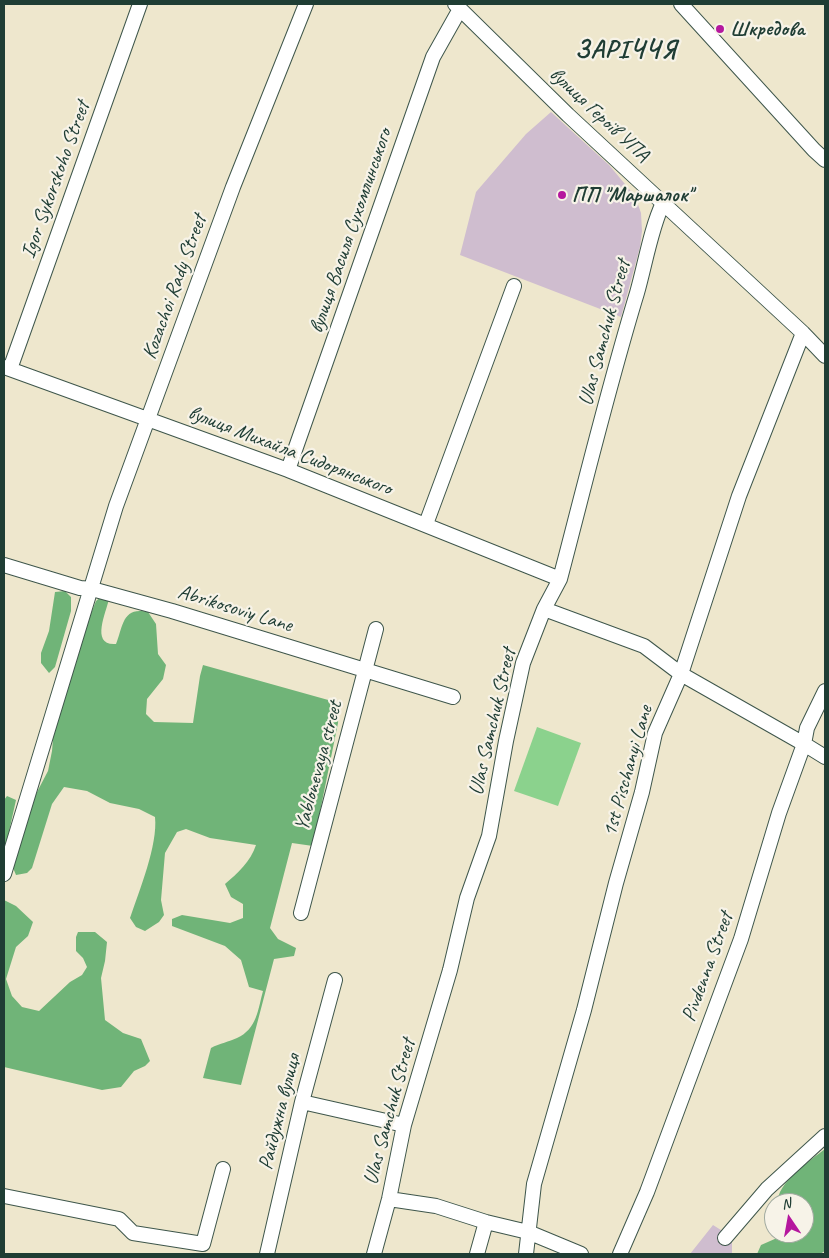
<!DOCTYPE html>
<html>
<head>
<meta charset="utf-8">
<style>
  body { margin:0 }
  #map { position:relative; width:829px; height:1258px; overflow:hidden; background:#eee7cd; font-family:Caveat,sans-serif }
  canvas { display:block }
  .frame { position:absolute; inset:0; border:5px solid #1f3d34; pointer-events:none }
  .north { position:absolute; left:764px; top:1193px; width:50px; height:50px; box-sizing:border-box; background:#f7f3e8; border:1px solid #a1aaa0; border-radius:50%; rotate:348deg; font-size:14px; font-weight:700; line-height:20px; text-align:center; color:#1f3d34 }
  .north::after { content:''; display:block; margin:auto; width:18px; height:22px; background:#b5179e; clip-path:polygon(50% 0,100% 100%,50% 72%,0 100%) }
</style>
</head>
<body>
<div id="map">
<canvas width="829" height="1258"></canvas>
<div class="frame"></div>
<div class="north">N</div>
</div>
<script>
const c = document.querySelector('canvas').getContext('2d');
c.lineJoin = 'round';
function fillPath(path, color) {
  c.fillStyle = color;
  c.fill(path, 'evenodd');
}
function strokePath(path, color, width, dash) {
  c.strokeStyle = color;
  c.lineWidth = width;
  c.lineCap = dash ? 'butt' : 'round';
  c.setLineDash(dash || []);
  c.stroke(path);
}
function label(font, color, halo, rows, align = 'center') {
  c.font = font + ' Caveat,sans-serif';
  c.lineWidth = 4.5;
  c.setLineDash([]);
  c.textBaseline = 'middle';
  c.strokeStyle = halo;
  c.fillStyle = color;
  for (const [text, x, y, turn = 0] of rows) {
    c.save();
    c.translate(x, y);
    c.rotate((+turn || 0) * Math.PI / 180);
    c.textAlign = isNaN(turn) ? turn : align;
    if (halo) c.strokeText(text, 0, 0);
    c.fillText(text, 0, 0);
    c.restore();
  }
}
const industrial = new Path2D(`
  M 551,112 L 609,165 L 635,196 L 641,213 L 642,231 L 640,247 L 621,317 L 460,255 L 476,192 L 526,134 Z
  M 713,1225 L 732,1237 L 732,1254 L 690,1254 Z`);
const green = new Path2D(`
  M 537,727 L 581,743 L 558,806 L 514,791 Z`);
const forest = new Path2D(`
  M 65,591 L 71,597 L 71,611 L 55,667 L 49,673 L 41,663 L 41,653 L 49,631 L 55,592 Z
  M 103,595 L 109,599 C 106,613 90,646 116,644 C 123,627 122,606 148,612 L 156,624 L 158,654 L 166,665 L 163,679 L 147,699 L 146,714 L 154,722 L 193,723 L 200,676 L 203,665 L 339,703 L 338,723 L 313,846 L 292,843 L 270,928 L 278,939 L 296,948 L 294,956 L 274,959 L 241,1085 L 203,1078 L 211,1048 C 220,1043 229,1042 237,1038 C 257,1029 258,1009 263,991 L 249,987 L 241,960 L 225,946 L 172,926 L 172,919 L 182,915 L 230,923 L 243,918 L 243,904 L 231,897 L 225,884 C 237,874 251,861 256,845 L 210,838 L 186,829 L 177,832 L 165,853 L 161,900 L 164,915 L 159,922 L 145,931 L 136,927 L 130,918 C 139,891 158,845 155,817 L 139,809 L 110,803 L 87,791 L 64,787 L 52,804 L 32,868 L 27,873 L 16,875 L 11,863 L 19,833 L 37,792 L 48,771 L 52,751 L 54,727 L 88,621 L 96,601 Z
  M 7,796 L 16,800 L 4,854 L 4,800 Z
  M 4,900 L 16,906 L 33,922 L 28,936 L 16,947 L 6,979 L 12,996 L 22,1007 L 39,1011 L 70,982 L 82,975 L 87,967 L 83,958 L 76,951 L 76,937 L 78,932 L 95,932 L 107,942 L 105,961 L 101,978 L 105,1020 L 123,1033 L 141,1039 L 150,1061 L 145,1066 L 134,1071 L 121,1087 L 102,1090 L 4,1067 Z
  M 825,1149 L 825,1251 L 820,1254 L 757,1254 L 761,1245 L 777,1238 L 787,1237 L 789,1233 L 804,1233 L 804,1203 L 778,1203 C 775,1184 812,1159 825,1149 Z`);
const minor = new Path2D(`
  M 455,4 L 568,115 L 803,333 L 825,356
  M 681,4 L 814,150 L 825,160
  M 4,367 L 288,470 L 560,579
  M 10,369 L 140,4
  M 288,470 L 433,57 L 460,9
  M 426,524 L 514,286
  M 4,565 L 80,588 L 92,589 L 172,611 L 453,697
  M 544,609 L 644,646 L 681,674 L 804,744 L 825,757
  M 4,874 L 116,506 L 233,187 L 306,4
  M 301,913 L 376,629
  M 302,1102 L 404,1125
  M 4,1196 L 119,1219 L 133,1233 L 203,1244 L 223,1169
  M 389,1199 L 436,1206 L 486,1222 L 528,1232 L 581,1254
  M 725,1238 L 767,1189 L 825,1136
  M 267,1254 L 302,1102 L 335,980
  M 374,1254 L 389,1199 L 404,1125 L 450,970 L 467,898 L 489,836 L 506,741 L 523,663 L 544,609 L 560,579 C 585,484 608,388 637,293 C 645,265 651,228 663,203
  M 477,1254 L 486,1222
  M 526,1254 L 534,1184 L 584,1010 L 616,883 L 642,792 L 655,733 L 681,674 L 739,496 L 803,333
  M 620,1254 L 647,1192 L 741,939 L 779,813 L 804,744 L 807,728 L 825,691`);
const markers = [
  [720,29,5,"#b5179e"],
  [562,195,5,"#b5179e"]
];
const poiNames = [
  ["Шкредова",730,29],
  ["ПП \"Маршалок\"",572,195]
];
const streetNames = [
  ["вулиця Героїв УПА",599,115,43],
  ["Igor Sykorskoho Street",56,180,-70],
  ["вулиця Василя Сухомлинського",351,231,-71],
  ["Kozachoi Rady Street",175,287,-70],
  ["Ulas Samchuk Street",605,333,-75],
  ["вулиця Михайла Сидорянського",290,451,21],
  ["Abrikosoviy Lane",235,609,17],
  ["Ulas Samchuk Street",493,722,-77],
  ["Yablonevaya street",319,766,-75],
  ["1st Pischanyi Lane",628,771,-74],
  ["Pivdenna Street",708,967,-70],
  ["Райдужна вулиця",280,1112,-76],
  ["Ulas Samchuk Street",390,1112,-75]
];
const districtNames = [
  ["ЗАРІЧЧЯ",626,50]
];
fillPath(industrial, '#cfbdcf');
fillPath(green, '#8bd28d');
fillPath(forest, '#70b478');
strokePath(minor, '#3e564b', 16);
strokePath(minor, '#fff', 14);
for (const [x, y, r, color] of markers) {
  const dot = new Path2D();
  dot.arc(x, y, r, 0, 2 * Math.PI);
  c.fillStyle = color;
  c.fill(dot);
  strokePath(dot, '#f7f3e8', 2);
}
label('bold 21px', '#1f3d34', '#f7f3e8', poiNames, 'left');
label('21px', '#1f3d34', '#f7f3e8', streetNames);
c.letterSpacing = '1px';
label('bold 26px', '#1f3d34', '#f7f3e8', districtNames);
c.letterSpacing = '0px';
</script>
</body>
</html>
